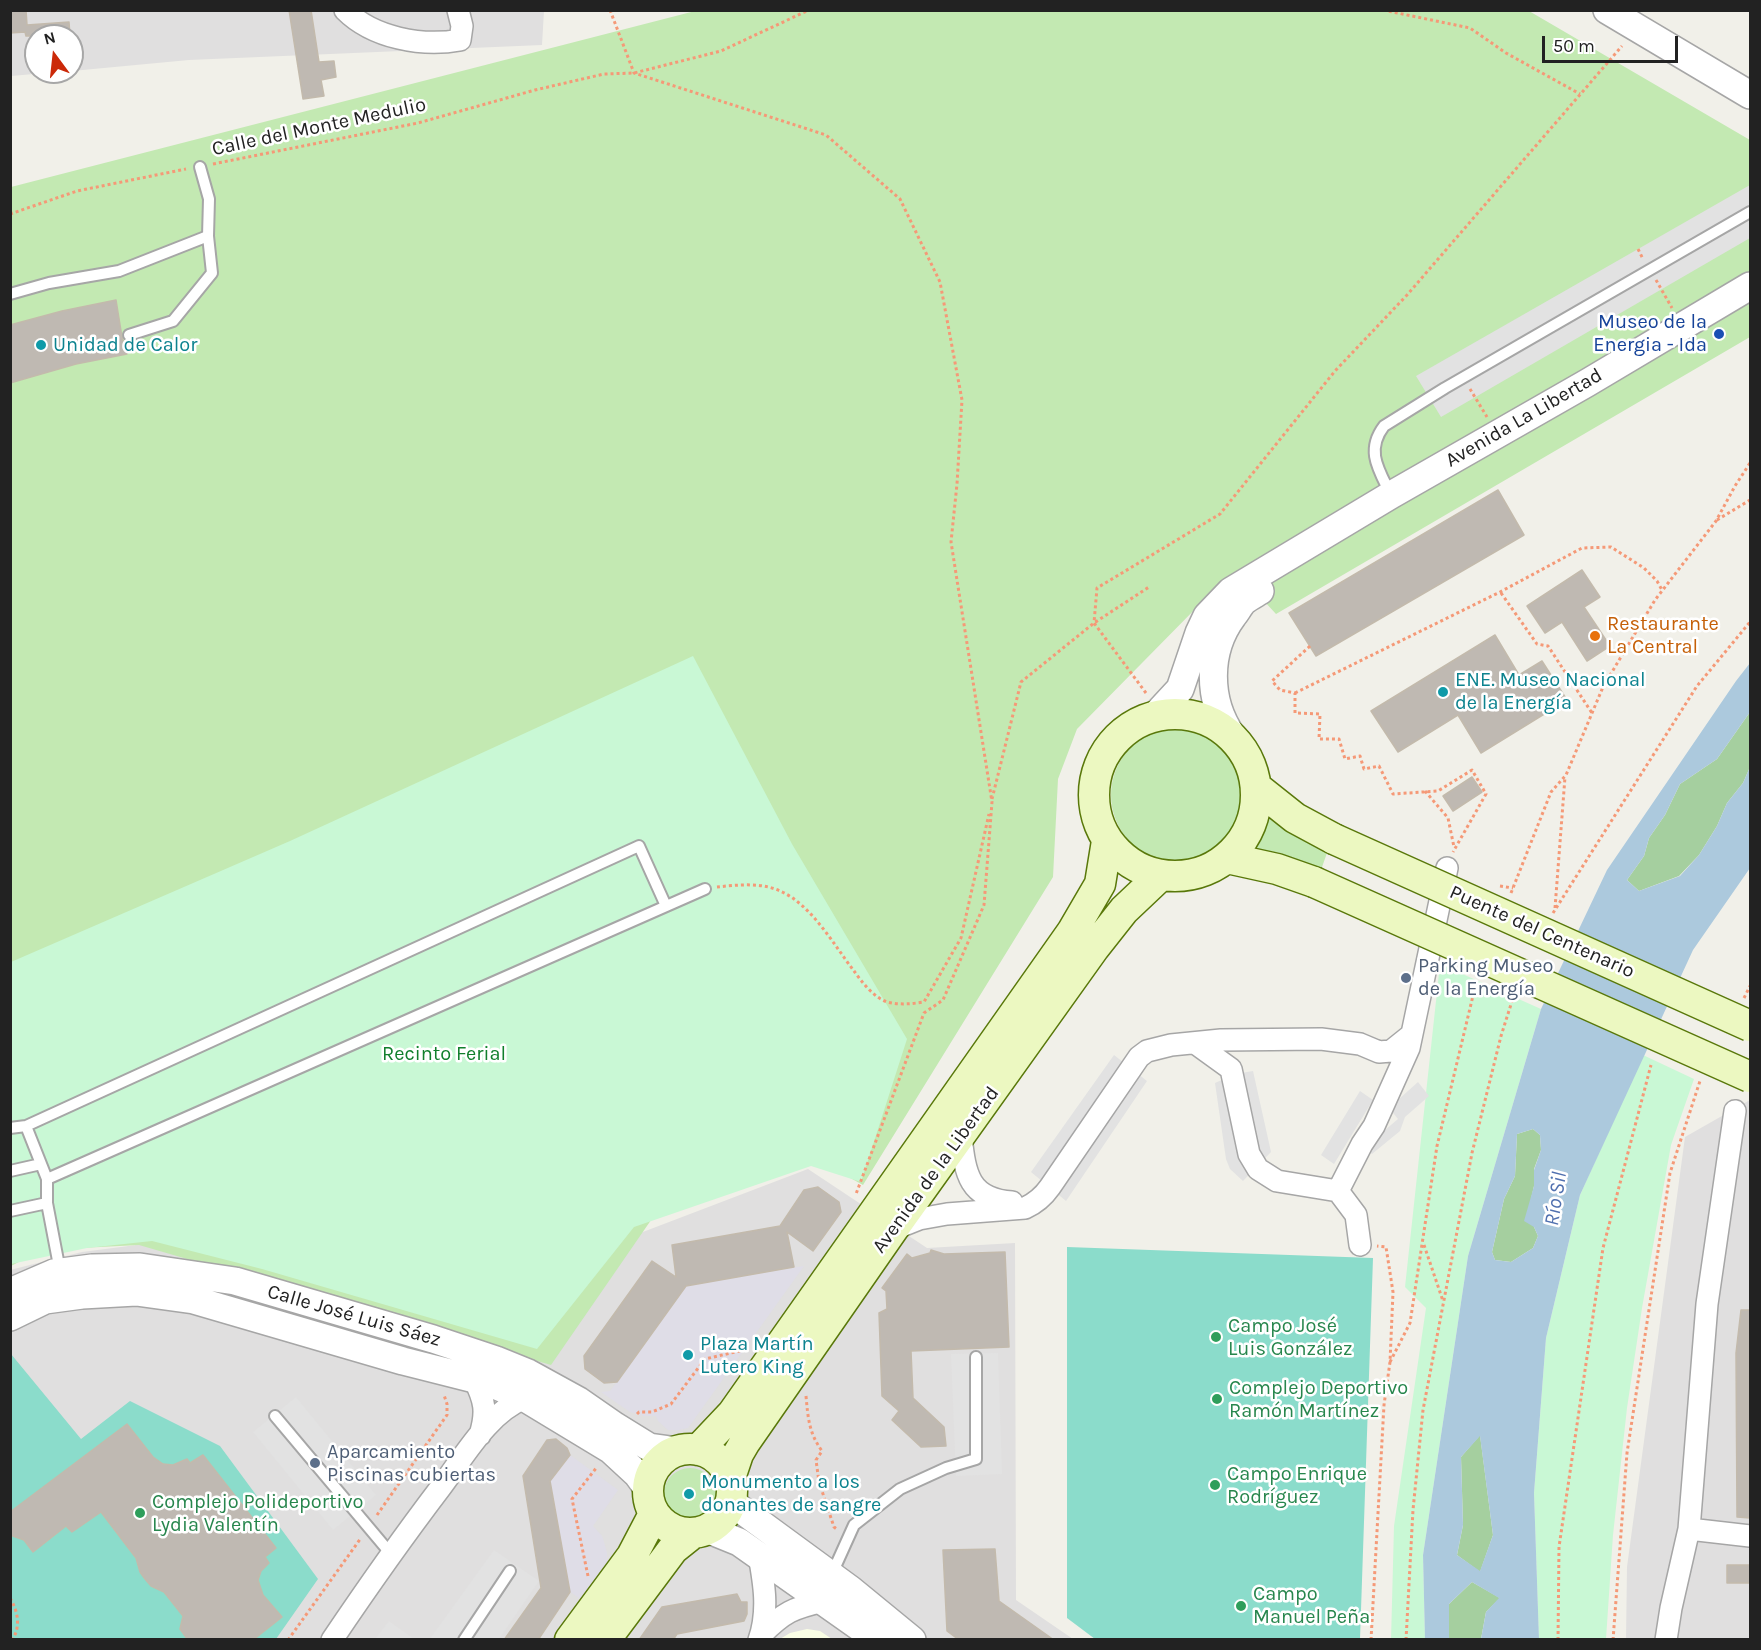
<!DOCTYPE html>
<html>
<head>
<meta charset="utf-8">
<style>
  body { margin:0 }
  #map { position:relative; width:1761px; height:1650px; overflow:hidden; background:#f1f0e9; font-family:Karla,sans-serif }
  canvas { display:block }
  .frame { position:absolute; inset:0; border:12px solid #222; pointer-events:none }
  .north { position:absolute; left:24px; top:24px; width:60px; height:60px; box-sizing:border-box; background:#fff; border:2px solid #a7a7a7; border-radius:50%; rotate:345deg; font-size:16px; font-weight:700; line-height:24px; text-align:center; color:#222 }
  .north::after { content:''; display:block; margin:auto; width:21px; height:27px; background:#cb2908; clip-path:polygon(50% 0,100% 100%,50% 72%,0 100%) }
  .scale { position:absolute; left:1542px; top:36px; width:136px; height:27px; box-sizing:border-box; border:3px solid #222; border-top:0; padding-left:8px; font-size:18px; line-height:21px; white-space:nowrap; color:#222; -webkit-text-stroke:4px #fff; paint-order:stroke }
</style>
</head>
<body>
<div id="map">
<canvas width="1761" height="1650"></canvas>
<div class="frame"></div>
<div class="north">N</div>
<div class="scale">50 m</div>
</div>
<script>
const c = document.querySelector('canvas').getContext('2d');
c.lineJoin = 'round';
function fillPath(path, color) {
  c.fillStyle = color;
  c.fill(path, 'evenodd');
}
function strokePath(path, color, width, dash) {
  c.strokeStyle = color;
  c.lineWidth = width;
  c.lineCap = dash ? 'butt' : 'round';
  c.setLineDash(dash || []);
  c.stroke(path);
}
function label(font, color, halo, rows, align = 'center') {
  c.font = font + ' Karla,sans-serif';
  c.lineWidth = 5;
  c.setLineDash([]);
  c.textBaseline = 'middle';
  c.strokeStyle = halo;
  c.fillStyle = color;
  for (const [text, x, y, turn = 0] of rows) {
    c.save();
    c.translate(x, y);
    c.rotate((+turn || 0) * Math.PI / 180);
    c.textAlign = isNaN(turn) ? turn : align;
    if (halo) c.strokeText(text, 0, 0);
    c.fillText(text, 0, 0);
    c.restore();
  }
}
const residential = new Path2D(`
  M 11,11 L 544,11 L 542,45 L 189,60 L 72,71 L 72,36 L 36,36 L 36,72 L 57,72 L 11,76 Z
  M 1750,1100 L 1750,1639 L 1626,1640 L 1627,1567 L 1685,1137 Z
  M 808,1169 L 927,1248 L 1015,1243 L 1016,1600 L 1073,1639 L 11,1640 L 10,1270 L 82,1252 L 152,1243 L 635,1235 Z`);
const education = new Path2D(`
  M 807,1629 L 820,1631 L 832,1639 L 780,1639 L 790,1633 Z`);
const grass = new Path2D(`
  M 699,10 L 1529,11 L 1750,140 L 1750,337 L 1276,614 L 1239,574 L 1205,599 L 1077,729 L 1058,779 L 1053,877 L 863,1185 L 727,1110 L 551,1365 L 139,1245 L 42,1250 L 11,1266 L 11,187 Z
  M1111 795a67 67 0 1 1 134 0a67 67 0 1 1-134 0Z
  M 1265,814 L 1271,814 L 1328,850 L 1321,870 L 1280,853 L 1255,849 L 1254,842 Z
  M664 1494a26 26 0 1 1 52 0a26 26 0 1 1-52 0Z`);
const forest = new Path2D(`
  M 1750,712 L 1750,767 L 1743,783 L 1727,803 L 1717,826 L 1699,855 L 1679,876 L 1639,891 L 1627,880 L 1644,856 L 1649,838 L 1665,815 L 1680,784 L 1717,759 Z
  M 1533,1129 L 1540,1135 L 1541,1150 L 1534,1169 L 1534,1186 L 1531,1199 L 1534,1227 L 1538,1236 L 1533,1248 L 1511,1262 L 1495,1260 L 1492,1252 L 1504,1199 L 1515,1176 L 1517,1134 Z
  M 1480,1435 L 1493,1535 L 1480,1572 L 1457,1555 L 1463,1525 L 1461,1457 Z
  M 1472,1582 L 1500,1598 L 1486,1612 L 1481,1639 L 1449,1639 L 1449,1604 Z`);
const park = new Path2D(`
  M 693,656 L 792,844 L 907,1039 L 861,1182 L 811,1166 L 634,1227 L 537,1349 L 262,1269 L 152,1241 L 87,1248 L 11,1264 L 11,962 L 290,841 Z
  M 1440,964 L 1541,1009 L 1468,1256 L 1423,1555 L 1425,1639 L 1391,1640 L 1394,1526 L 1426,1308 L 1405,1287 Z
  M 1643,1055 L 1694,1079 L 1671,1145 L 1642,1308 L 1627,1408 L 1613,1535 L 1606,1639 L 1539,1640 L 1534,1493 L 1546,1338 L 1580,1195 Z`);
const pitch = new Path2D(`
  M 1067,1247 L 1373,1258 L 1360,1639 L 1095,1639 L 1067,1618 Z
  M 11,1354 L 81,1439 L 130,1401 L 220,1446 L 318,1579 L 276,1639 L 11,1639 Z`);
const parking = new Path2D(`
  M 1750,185 L 1750,238 L 1441,417 L 1416,376 Z
  M 1114,1055 L 1147,1081 L 1066,1201 L 1031,1172 Z
  M 1253,1071 L 1271,1152 L 1243,1181 L 1230,1169 L 1226,1159 L 1215,1083 L 1235,1074 Z
  M 1418,1082 L 1429,1096 L 1405,1117 L 1400,1131 L 1372,1154 L 1365,1147 L 1398,1119 L 1389,1108 Z
  M 1360,1091 L 1373,1100 L 1334,1164 L 1321,1155 Z
  M 998,1353 L 1002,1474 L 956,1476 L 951,1354 Z
  M 296,1397 L 376,1495 L 333,1530 L 253,1432 Z
  M 494,1550 L 539,1581 L 499,1639 L 429,1640 Z
  M 389,1621 L 414,1639 L 375,1639 Z`);
const plaza = new Path2D(`
  M 804,1266 L 688,1428 L 679,1430 L 668,1430 L 658,1421 L 656,1416 L 644,1416 L 630,1412 L 601,1392 L 610,1391 L 617,1382 L 685,1286 Z
  M 570,1455 L 618,1490 L 593,1526 L 602,1536 L 604,1542 L 607,1553 L 607,1565 L 603,1574 L 584,1601 L 570,1592 L 550,1481 Z`);
const water = new Path2D(`
  M 1750,663 L 1750,712 L 1717,759 L 1680,784 L 1665,815 L 1649,838 L 1644,856 L 1627,880 L 1639,891 L 1680,876 L 1699,855 L 1717,826 L 1727,803 L 1743,783 L 1750,767 L 1750,868 L 1693,950 L 1580,1195 L 1546,1338 L 1534,1493 L 1539,1639 L 1481,1639 L 1486,1612 L 1499,1598 L 1472,1582 L 1449,1604 L 1449,1639 L 1425,1640 L 1423,1555 L 1468,1256 L 1541,1009 L 1607,870 L 1736,681 ZM 1533,1129 L 1540,1135 L 1541,1150 L 1534,1170 L 1534,1186 L 1524,1221 L 1534,1227 L 1538,1236 L 1533,1248 L 1511,1262 L 1495,1260 L 1492,1252 L 1504,1199 L 1515,1176 L 1517,1134 ZM 1480,1436 L 1493,1535 L 1480,1571 L 1457,1555 L 1463,1525 L 1461,1457 Z`);
const building = new Path2D(`
  M 10,10 L 26,10 L 27,25 L 69,22 L 70,36 L 26,36 L 25,32 L 10,33 Z
  M 289,10 L 311,10 L 319,62 L 334,61 L 336,77 L 321,80 L 324,96 L 303,99 Z
  M 116,300 L 122,337 L 127,354 L 76,364 L 10,383 L 10,325 L 62,311 Z
  M 1498,490 L 1524,535 L 1316,656 L 1289,613 Z
  M 1582,570 L 1600,597 L 1584,607 L 1610,646 L 1587,661 L 1562,622 L 1545,633 L 1527,606 Z
  M 1495,635 L 1519,675 L 1542,661 L 1567,700 L 1481,753 L 1458,715 L 1398,752 L 1371,711 Z
  M 1472,777 L 1482,792 L 1453,811 L 1443,796 Z
  M 818,1187 L 839,1202 L 841,1212 L 813,1251 L 787,1232 L 794,1267 L 686,1286 L 617,1382 L 604,1383 L 585,1369 L 584,1356 L 652,1261 L 676,1277 L 672,1245 L 780,1226 L 804,1190 Z
  M 931,1250 L 944,1254 L 1005,1252 L 1009,1347 L 911,1351 L 913,1398 L 944,1427 L 946,1446 L 921,1447 L 892,1420 L 899,1411 L 882,1396 L 879,1313 L 887,1309 L 886,1291 L 882,1288 L 907,1254 L 912,1258 L 930,1253 Z
  M 1741,1310 L 1750,1310 L 1750,1518 L 1737,1517 L 1736,1353 Z
  M 127,1424 L 153,1457 L 163,1464 L 173,1465 L 187,1459 L 190,1463 L 203,1455 L 276,1548 L 265,1557 L 269,1563 L 261,1571 L 258,1580 L 263,1595 L 282,1617 L 253,1640 L 188,1640 L 180,1629 L 183,1616 L 164,1592 L 151,1586 L 145,1579 L 140,1572 L 136,1558 L 101,1512 L 72,1532 L 66,1526 L 33,1552 L 24,1540 L 10,1535 L 10,1512 Z
  M 556,1439 L 567,1448 L 570,1455 L 550,1481 L 570,1592 L 538,1640 L 504,1640 L 541,1588 L 523,1476 L 547,1440 Z
  M 995,1549 L 999,1601 L 1054,1640 L 959,1640 L 947,1631 L 943,1550 Z
  M 1727,1565 L 1750,1565 L 1750,1583 L 1727,1583 Z
  M 737,1594 L 741,1602 L 747,1602 L 747,1614 L 744,1621 L 677,1634 L 673,1640 L 639,1640 L 662,1607 Z`);
const path = new Path2D(`
  M 610,10 L 634,73 L 826,135 L 900,199 L 940,282 L 962,400 L 957,484 L 951,542 L 992,802 L 984,905 L 943,1000 L 924,1013 L 856,1194
  M 1383,10 L 1470,28 L 1506,53 L 1580,94
  M 213,164 L 418,123 L 535,90 L 604,74 L 634,73 L 721,51 L 809,10
  M 10,214 L 77,191 L 186,169
  M 1638,249 L 1643,259
  M 1656,280 L 1672,308
  M 1470,389 L 1487,417
  M 1717,520 L 1750,500
  M 1501,593 L 1537,644 L 1548,646 L 1592,713
  M 1310,646 L 1272,681 L 1280,690 L 1295,693 L 1295,713 L 1320,714 L 1319,739 L 1339,739 L 1345,759 L 1360,756 L 1364,769 L 1379,766 L 1393,794 L 1438,791 L 1472,770 L 1486,794 L 1453,852
  M 1146,693 L 1094,623 L 1097,588 L 1220,514 L 1335,371 L 1407,295 L 1622,46
  M 1295,693 L 1500,592 L 1582,548 L 1611,547 L 1644,568 L 1657,581 L 1662,590
  M 1425,791 L 1448,818 L 1454,847
  M 992,799 L 1021,682 L 1094,623 L 1149,587
  M 1500,886 L 1513,888
  M 717,887 C 737,885 761,882 780,891 C 811,904 834,945 854,971 C 862,982 873,997 887,1002 C 899,1005 911,1004 924,1002 L 961,938 L 989,814
  M 1511,893 L 1551,792 L 1566,775 L 1603,687 L 1655,600 L 1716,521 L 1735,486 L 1750,463
  M 1555,908 L 1565,777
  M 1553,913 L 1697,686 L 1750,622
  M 1744,998 L 1750,986
  M 1424,1245 L 1443,1301
  M 1390,1362 L 1410,1323 L 1437,1146 L 1477,979
  M 806,1396 C 808,1418 809,1433 822,1451 L 816,1460 L 819,1482 L 834,1527 L 838,1530
  M 637,1414 L 639,1412 L 652,1412 L 671,1404 L 705,1359 L 748,1349
  M 377,1515 L 447,1415 L 447,1404 L 444,1395
  M 588,1576 L 572,1499 L 597,1467
  M 10,1598 C 18,1611 21,1627 12,1640
  M 288,1640 L 361,1538
  M 1371,1640 L 1384,1405 L 1390,1362 L 1393,1292 L 1386,1247 L 1377,1246
  M 1406,1640 L 1413,1510 L 1423,1410 L 1472,1153 L 1501,1036 L 1513,998
  M 1558,1640 L 1559,1547 L 1603,1248 L 1651,1065
  M 1613,1640 L 1627,1453 L 1670,1173 L 1700,1081`);
const service = new Path2D(`
  M 10,294 L 49,283 L 119,271 L 208,236 L 209,199 L 200,167
  M 129,335 L 173,321 L 212,273 L 208,236
  M 1391,495 C 1379,470 1365,451 1384,426 L 1445,388 L 1750,212
  M 26,1126 L 47,1179
  M 10,1128 L 26,1126 L 639,846 L 666,906
  M 10,1171 L 41,1164
  M 47,1203 L 60,1271
  M 10,1211 L 47,1203 L 47,1179 L 705,889
  M 275,1416 L 391,1554
  M 831,1576 L 854,1525 L 900,1489 L 946,1468 L 976,1459 L 976,1357
  M 464,1640 L 510,1571`);
const minor = new Path2D(`
  M 345,10 C 373,38 422,47 460,40 L 462,26 L 458,10
  M 1195,1043 L 1231,1069 L 1249,1154 L 1258,1169 L 1277,1181 L 1338,1191 L 1356,1215 L 1360,1245
  M 961,1136 C 965,1174 969,1199 1012,1202
  M 1338,1191 L 1362,1144 L 1374,1126 L 1409,1048 L 1447,868
  M 894,1229 L 919,1219 L 947,1214 L 1025,1208 C 1036,1203 1043,1197 1050,1187 L 1139,1057 L 1147,1051 L 1171,1045 L 1221,1040 L 1321,1039 L 1360,1044 L 1379,1052 L 1391,1051 L 1411,1035
  M 474,1379 C 485,1401 487,1412 480,1435
  M 1689,1529 L 1750,1536
  M 759,1555 C 764,1583 769,1611 759,1640
  M 761,1635 C 784,1612 793,1608 824,1601
  M 332,1640 C 367,1588 403,1537 441,1487 C 465,1455 488,1413 525,1398
  M 1666,1640 L 1671,1608 L 1689,1529 L 1707,1304 L 1735,1111`);
const tertiary = new Path2D(`
  M 1607,10 L 1750,95
  M 1155,716 L 1180,689 L 1199,633 L 1207,616 L 1231,591 L 1391,495 L 1587,383 L 1750,286
  M 1232,736 C 1207,700 1207,651 1233,616 C 1237,611 1240,605 1244,601 C 1249,597 1255,594 1260,591
  M 10,1292 L 54,1273 L 92,1268 L 140,1267 L 235,1281 L 433,1339 L 496,1360 L 528,1373 L 579,1401 L 615,1426 L 649,1447 L 678,1451
  M 10,1317 L 45,1300 L 82,1295 L 136,1292 L 194,1300 L 403,1361 L 490,1383 L 525,1398 L 611,1450 L 637,1474 L 648,1489
  M 731,1502 L 851,1590 L 912,1640
  M 707,1529 L 739,1542 L 878,1640`);
const secondary = new Path2D(`
  M1094 795a81 81 0 1 1 162 0a81 81 0 1 1-162 0Z
  M 1256,787 L 1295,818 L 1334,839
  M 1227,858 L 1277,869 L 1314,882
  M648 1491a42 42 0 1 1 84 0a42 42 0 1 1-84 0Z
  M 698,1450 L 733,1413 L 1072,932 L 1100,884 L 1107,841
  M 730,1478 L 738,1454 L 745,1442 L 893,1229 L 1094,948 L 1124,910 L 1161,875
  M 570,1640 L 632,1556 L 654,1514
  M 605,1640 L 673,1549 L 693,1533`);
const secondaryBridge = new Path2D(`
  M 1334,839 L 1750,1026
  M 1314,882 L 1750,1077`);
const markers = [
  [1719,334,6,"#1a4fb4"],
  [41,345,6,"#0f9aa8"],
  [1595,636,6,"#e8710a"],
  [1443,692,6,"#0f9aa8"],
  [1406,978,6,"#5c6f8a"],
  [1216,1337,6,"#2e9e5b"],
  [688,1355,6,"#0f9aa8"],
  [1217,1399,6,"#2e9e5b"],
  [315,1463,6,"#5c6f8a"],
  [1215,1485,6,"#2e9e5b"],
  [689,1494,6,"#0f9aa8"],
  [140,1513,6,"#2e9e5b"],
  [1241,1606,6,"#2e9e5b"]
];
const streetNames = [
  ["Calle del Monte Medulio",319,127,-12],
  ["Avenida La Libertad",1524,418,-30],
  ["Puente del Centenario",1542,932,24],
  ["Avenida de la Libertad",936,1170,-54],
  ["Calle José Luis Sáez",354,1316,16]
];
const transitNames = [
  ["Museo de la",1707,322],
  ["Energia - Ida",1707,345]
];
const cultureNames = [
  ["Unidad de Calor",53,345],
  ["ENE. Museo Nacional",1455,680],
  ["de la Energía",1455,703],
  ["Plaza Martín",700,1344],
  ["Lutero King",700,1367],
  ["Monumento a los",701,1482],
  ["donantes de sangre",701,1505]
];
const foodNames = [
  ["Restaurante",1607,624],
  ["La Central",1607,647]
];
const serviceNames = [
  ["Parking Museo",1418,966],
  ["de la Energía",1418,989],
  ["Aparcamiento",327,1452],
  ["Piscinas cubiertas",327,1475]
];
const parkNames = [
  ["Recinto Ferial",444,1054]
];
const leisureNames = [
  ["Campo José",1228,1326],
  ["Luis González",1228,1349],
  ["Complejo Deportivo",1229,1388],
  ["Ramón Martínez",1229,1411],
  ["Campo Enrique",1227,1474],
  ["Rodríguez",1227,1497],
  ["Complejo Polideportivo",152,1502],
  ["Lydia Valentín",152,1525],
  ["Campo",1253,1594],
  ["Manuel Peña",1253,1617]
];
const waterNames = [
  ["Río Sil",1556,1199,-81]
];
fillPath(residential, '#e0dfdf');
fillPath(education, '#fafee5');
fillPath(grass, '#c3e9b2');
fillPath(forest, '#a5cf9f');
fillPath(park, '#c9f8d5');
fillPath(pitch, '#8bdccb');
fillPath(parking, '#e2e2e2');
fillPath(plaza, '#dfdde7');
fillPath(water, '#acc9dd');
fillPath(building, '#bfb9b2');
strokePath(building, '#c3baac', 1.5);
strokePath(service, '#a6a6a6', 14);
strokePath(minor, '#a6a6a6', 24);
strokePath(tertiary, '#a6a6a6', 30);
strokePath(secondary, '#59780a', 33);
strokePath(path, '#f59977', 3, [3, 3]);
strokePath(service, '#fff', 10);
strokePath(minor, '#fff', 21);
strokePath(tertiary, '#fff', 27);
strokePath(secondary, '#ecf8c1', 30);
strokePath(secondaryBridge, '#59780a', 33, []);
strokePath(secondaryBridge, '#ecf8c1', 30);
for (const [x, y, r, color] of markers) {
  const dot = new Path2D();
  dot.arc(x, y, r, 0, 2 * Math.PI);
  c.fillStyle = color;
  c.fill(dot);
  strokePath(dot, '#fff', 2);
}
label('20px', '#222', '#fff', streetNames);
label('20px', '#164399', '#fff', transitNames, 'right');
label('20px', '#0d838f', '#fff', cultureNames, 'left');
label('20px', '#c56008', '#fff', foodNames, 'left');
label('20px', '#4e5e75', '#fff', serviceNames, 'left');
label('20px', '#117f2c', '#fff', parkNames);
label('20px', '#27864d', '#fff', leisureNames, 'left');
label('italic 21px', '#5070af', '#fff', waterNames);
</script>
</body>
</html>
